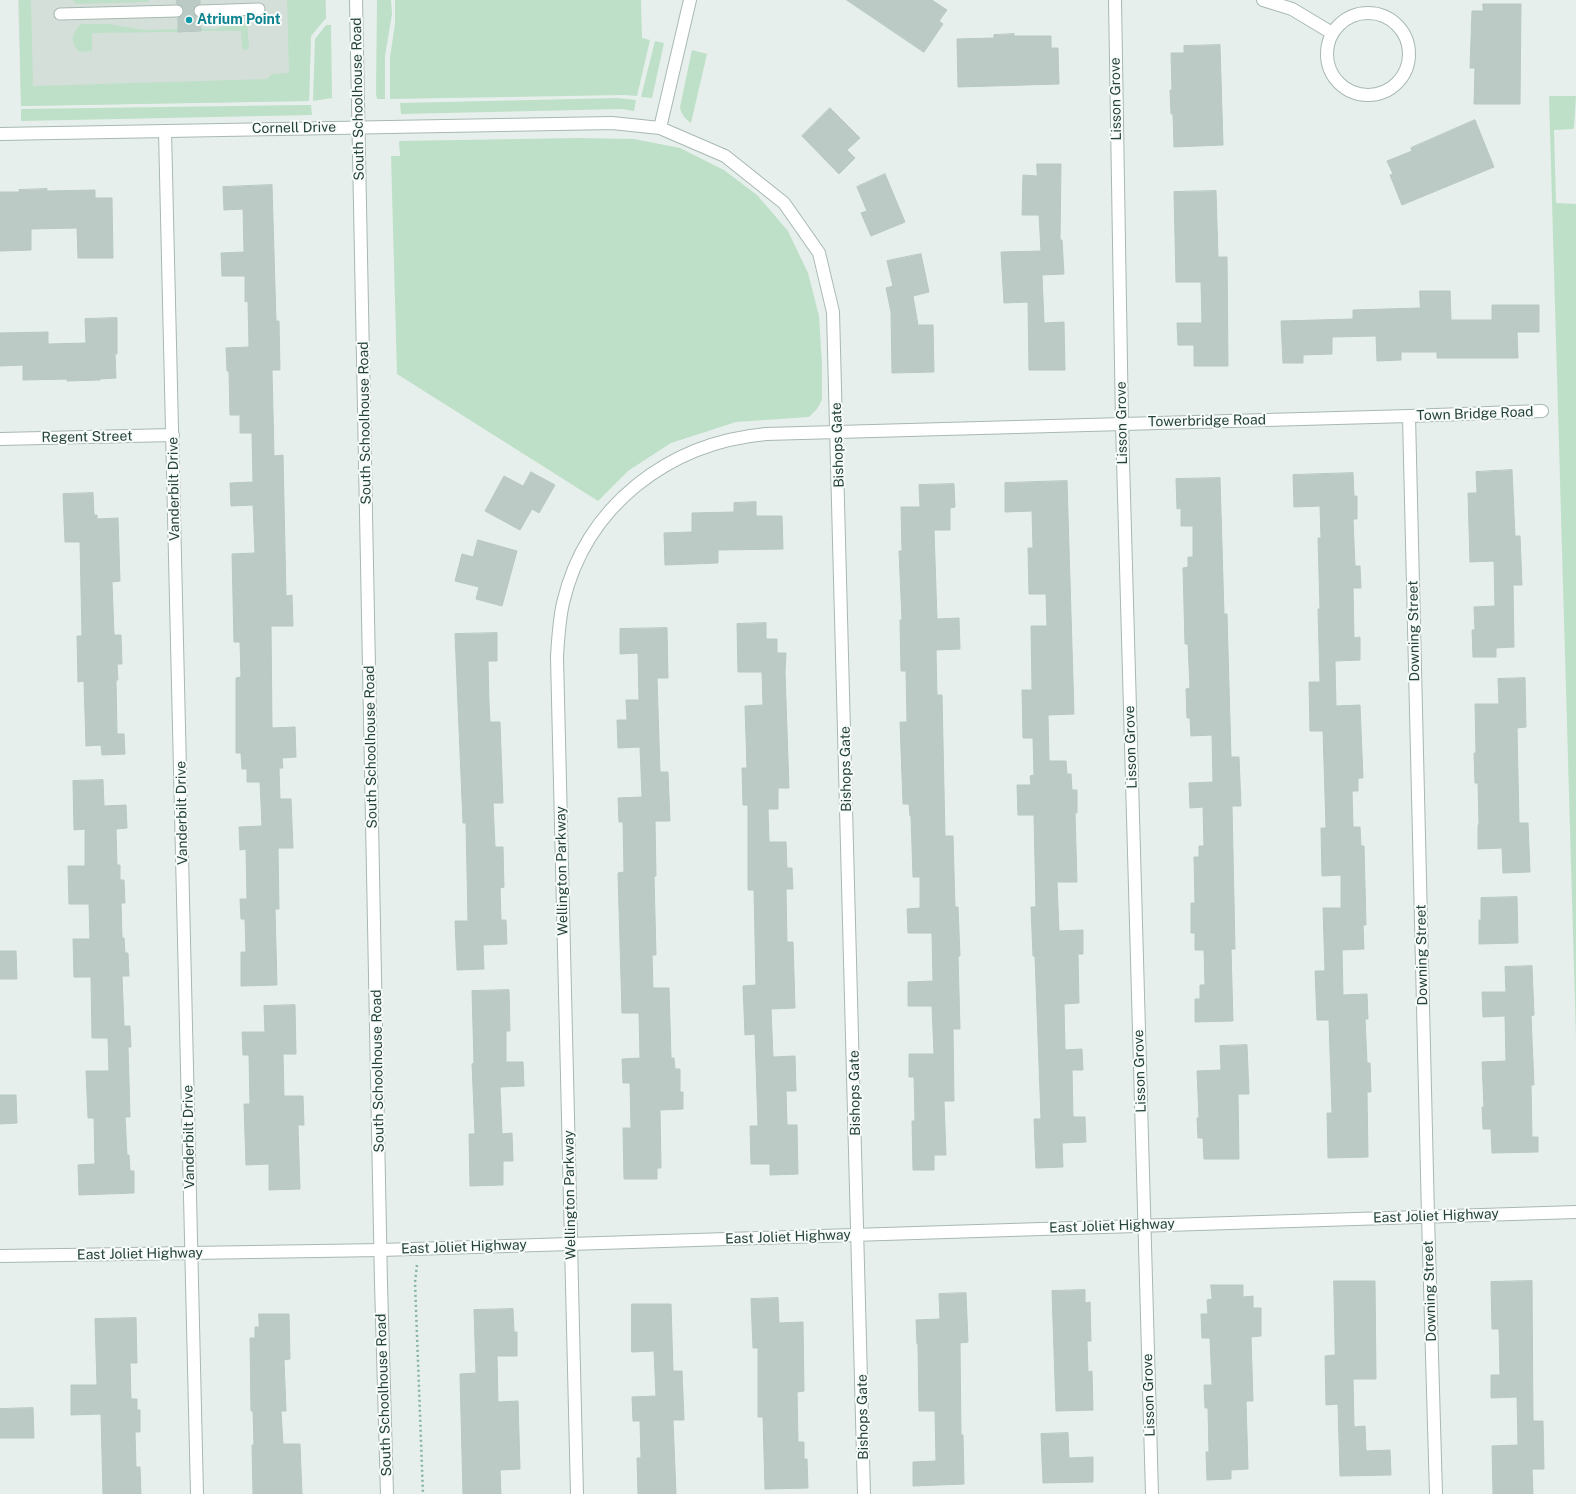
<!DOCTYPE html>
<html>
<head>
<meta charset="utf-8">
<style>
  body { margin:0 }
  canvas { display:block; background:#e6efeb }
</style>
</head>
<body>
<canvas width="1576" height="1494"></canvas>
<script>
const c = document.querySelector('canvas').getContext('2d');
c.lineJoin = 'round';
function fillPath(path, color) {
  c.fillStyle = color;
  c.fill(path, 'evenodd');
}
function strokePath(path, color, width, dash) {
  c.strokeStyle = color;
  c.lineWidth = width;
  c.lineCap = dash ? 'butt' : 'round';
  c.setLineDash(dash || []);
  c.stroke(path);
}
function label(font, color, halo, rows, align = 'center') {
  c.font = font + ' "Public Sans",sans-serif';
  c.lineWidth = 4;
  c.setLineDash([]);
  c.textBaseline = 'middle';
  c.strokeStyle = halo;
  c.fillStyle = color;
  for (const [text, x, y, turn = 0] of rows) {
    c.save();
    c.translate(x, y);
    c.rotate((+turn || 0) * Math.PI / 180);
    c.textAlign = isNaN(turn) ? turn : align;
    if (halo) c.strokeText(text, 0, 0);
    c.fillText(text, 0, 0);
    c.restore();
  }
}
const built = new Path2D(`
  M 18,0 L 326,0 L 326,18 L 311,36 L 309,101 L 21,106 Z`);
const green = new Path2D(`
  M 19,0 L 31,0 L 33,86 L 267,79 L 272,74 L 289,73 L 287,0 L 325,0 L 326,18 L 311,36 L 309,101 L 21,106 Z
  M 72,0 L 149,0 L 149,2 L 77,4 Z
  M 377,0 L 391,0 L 392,14 L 385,56 L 385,99 L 377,99 L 376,94 Z
  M 395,0 L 641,0 L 642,38 L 650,40 L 637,96 L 625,95 L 390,99 L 390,57 L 395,24 Z
  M 240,21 L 247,23 L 249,46 L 248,49 L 245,50 L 242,48 L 241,31 L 200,31 L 200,28 L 215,29 Z
  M 81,24 L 108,24 L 145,30 L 178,29 L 178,32 L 92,33 L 92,51 L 80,52 C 69,43 72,32 81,24 Z
  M 326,25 L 331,25 L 332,98 L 313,101 L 315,39 Z
  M 655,41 L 664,43 L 652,98 L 641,97 Z
  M 692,50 L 707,54 L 691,123 C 685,119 681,114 680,107 Z
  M 1549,96 L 1576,96 L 1574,127 L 1573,129 L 1554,130 L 1556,203 L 1576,204 L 1576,1039 Z
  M 618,98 L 636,100 L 634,111 L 622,109 L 401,114 L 400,103 Z
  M 305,105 L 311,105 L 312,115 L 21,121 L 21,109 Z
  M 578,138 L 634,139 L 680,148 L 724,170 L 757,195 L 788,231 L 808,273 L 819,316 L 822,364 L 822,400 L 817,409 L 809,417 L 736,422 L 671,443 L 628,471 L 598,501 L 397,374 L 391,156 L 400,156 L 399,141 Z`);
const building = new Path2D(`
  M 177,0 L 200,0 L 200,4 L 196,5 L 193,11 L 194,15 L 200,18 L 201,31 L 178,32 L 178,18 L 183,15 L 184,10 L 183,7 L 177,4 Z
  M 847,0 L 932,0 L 947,10 L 939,21 L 943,24 L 924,52 Z
  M 1483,4 L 1521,4 L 1520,104 L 1474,104 L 1475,68 L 1470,68 L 1472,11 L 1483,11 Z
  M 1014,34 L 1014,36 L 1051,36 L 1051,48 L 1058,48 L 1059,84 L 958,87 L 957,39 L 994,38 L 994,35 Z
  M 1220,45 L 1223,145 L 1174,147 L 1173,114 L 1171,114 L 1170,90 L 1172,90 L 1171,53 L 1184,53 L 1184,46 Z
  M 830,108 L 860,138 L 847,150 L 855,158 L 839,174 L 802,136 Z
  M 1475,120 L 1494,167 L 1402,205 L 1390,175 L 1393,174 L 1387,161 L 1412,151 L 1411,148 Z
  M 1037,164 L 1061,164 L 1060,240 L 1062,240 L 1064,274 L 1042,275 L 1044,323 L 1064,322 L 1065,370 L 1029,370 L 1028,302 L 1004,303 L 1001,252 L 1041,251 L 1039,215 L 1022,215 L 1023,175 L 1037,176 Z
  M 885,174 L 905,222 L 871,236 L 861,213 L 867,211 L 857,187 Z
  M 272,185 L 276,321 L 279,321 L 280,370 L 272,370 L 274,456 L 283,455 L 286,596 L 292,595 L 293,626 L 271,626 L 272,728 L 295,727 L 296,757 L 282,758 L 283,768 L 279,768 L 280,799 L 291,799 L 293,848 L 278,848 L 279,909 L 275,909 L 277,985 L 241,986 L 241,952 L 246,952 L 245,919 L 241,919 L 240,899 L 247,899 L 246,849 L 240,850 L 239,827 L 262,826 L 260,782 L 247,782 L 247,769 L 242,769 L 241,753 L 236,753 L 236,678 L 241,677 L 240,642 L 234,642 L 232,554 L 255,553 L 253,505 L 231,506 L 230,483 L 253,482 L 252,433 L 240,433 L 240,415 L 230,415 L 229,371 L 227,371 L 226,348 L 249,347 L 248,301 L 245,302 L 245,276 L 222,276 L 221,253 L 244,252 L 243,209 L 224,210 L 223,187 Z
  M 47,189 L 47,191 L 95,190 L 95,198 L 112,198 L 113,258 L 78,258 L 77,228 L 31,229 L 31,250 L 0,251 L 0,192 L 19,192 L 19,190 Z
  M 1216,191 L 1218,257 L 1227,257 L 1228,366 L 1194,366 L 1194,345 L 1178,345 L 1177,323 L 1202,323 L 1201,282 L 1176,282 L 1174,192 Z
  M 921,254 L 929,292 L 913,296 L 918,325 L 933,325 L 934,372 L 892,373 L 891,312 L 886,288 L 893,286 L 887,261 Z
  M 1420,291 L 1450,291 L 1451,320 L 1492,320 L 1492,305 L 1539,305 L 1539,332 L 1517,332 L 1518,358 L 1437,358 L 1437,352 L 1401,352 L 1401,360 L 1377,361 L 1376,336 L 1332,337 L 1332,354 L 1303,355 L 1303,363 L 1283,363 L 1281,321 L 1353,319 L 1353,310 L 1420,308 Z
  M 117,318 L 117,354 L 115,354 L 116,378 L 100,379 L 100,380 L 67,381 L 67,379 L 23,380 L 23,365 L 0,366 L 0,333 L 48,332 L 48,344 L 86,343 L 85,319 Z
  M 1512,470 L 1515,536 L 1520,536 L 1522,585 L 1513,585 L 1514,647 L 1496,648 L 1496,657 L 1473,657 L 1472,630 L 1475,630 L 1474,607 L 1495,606 L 1494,561 L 1470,562 L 1468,493 L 1477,493 L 1476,472 Z
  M 531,472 L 555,485 L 539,513 L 532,509 L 520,530 L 485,511 L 504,476 L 523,486 Z
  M 1353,473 L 1354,496 L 1357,496 L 1357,519 L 1353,519 L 1355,566 L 1360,566 L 1361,588 L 1353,588 L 1354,638 L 1360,637 L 1360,660 L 1335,661 L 1336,706 L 1360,705 L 1363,778 L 1358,778 L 1358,791 L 1352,791 L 1353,827 L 1360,827 L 1361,846 L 1364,846 L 1366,925 L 1363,925 L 1364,949 L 1342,950 L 1343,995 L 1367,994 L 1368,1019 L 1365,1019 L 1367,1063 L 1370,1063 L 1371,1092 L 1367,1092 L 1368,1157 L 1328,1158 L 1327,1113 L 1332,1113 L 1329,1020 L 1317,1020 L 1315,971 L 1325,971 L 1323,908 L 1341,908 L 1341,875 L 1322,876 L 1321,828 L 1326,828 L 1323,731 L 1310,731 L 1309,682 L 1320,682 L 1318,609 L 1320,609 L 1318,538 L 1321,538 L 1320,506 L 1294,507 L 1293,475 Z
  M 1220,478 L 1224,614 L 1227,614 L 1231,757 L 1239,757 L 1241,806 L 1232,806 L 1235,949 L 1231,949 L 1233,1021 L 1195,1022 L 1195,999 L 1200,999 L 1200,985 L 1205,985 L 1204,950 L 1195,950 L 1195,933 L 1191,933 L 1191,903 L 1195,903 L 1194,857 L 1199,857 L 1199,846 L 1204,846 L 1203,807 L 1190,808 L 1189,783 L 1213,782 L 1212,735 L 1191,736 L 1190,718 L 1187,718 L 1186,689 L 1190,688 L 1188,644 L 1185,644 L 1183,568 L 1188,567 L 1188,557 L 1193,557 L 1193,526 L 1181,526 L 1181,508 L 1177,509 L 1176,479 Z
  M 1067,481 L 1074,714 L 1048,715 L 1049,761 L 1066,761 L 1067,774 L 1071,774 L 1072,790 L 1077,790 L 1077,813 L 1075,813 L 1077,882 L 1057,882 L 1059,931 L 1083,930 L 1083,954 L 1078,954 L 1079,1003 L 1064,1004 L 1065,1050 L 1082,1049 L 1083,1070 L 1072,1070 L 1073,1117 L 1085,1117 L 1086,1142 L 1062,1143 L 1063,1167 L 1036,1168 L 1034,1119 L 1041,1119 L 1035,956 L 1033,956 L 1031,907 L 1036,907 L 1034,815 L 1018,815 L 1017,785 L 1031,785 L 1030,776 L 1034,775 L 1033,738 L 1023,738 L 1022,690 L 1032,690 L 1031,626 L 1047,626 L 1046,594 L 1029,594 L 1028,548 L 1033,548 L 1032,511 L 1005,512 L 1005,483 Z
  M 954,484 L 955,507 L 950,508 L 950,530 L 934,530 L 937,619 L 959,618 L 960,649 L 936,650 L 937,695 L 942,695 L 945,836 L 953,836 L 955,907 L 958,907 L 960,956 L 958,956 L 960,1029 L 953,1029 L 954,1101 L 944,1101 L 946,1155 L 934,1155 L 934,1170 L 913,1170 L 912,1121 L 915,1121 L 914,1077 L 909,1077 L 909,1054 L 934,1054 L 932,1006 L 908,1006 L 908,982 L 933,981 L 932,933 L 908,933 L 907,909 L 920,908 L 920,877 L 913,877 L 911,816 L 910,816 L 909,804 L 903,804 L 900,722 L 907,722 L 906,671 L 901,671 L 900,620 L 902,620 L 899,551 L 902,551 L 901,507 L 920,507 L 919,485 Z
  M 93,493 L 94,515 L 97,515 L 97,519 L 118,518 L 120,581 L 112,582 L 114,635 L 121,635 L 122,664 L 117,664 L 118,680 L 116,680 L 117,734 L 124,734 L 125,754 L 102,755 L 101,745 L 86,746 L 84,681 L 78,682 L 77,636 L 82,636 L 80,542 L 65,542 L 63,494 Z
  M 756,502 L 756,516 L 782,516 L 783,549 L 718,550 L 718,563 L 665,565 L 664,533 L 692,532 L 692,513 L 734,512 L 734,503 Z
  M 478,540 L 517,551 L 502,606 L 476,599 L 479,587 L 455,581 L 462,554 L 473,557 Z
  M 766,623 L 766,639 L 777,639 L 777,653 L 786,653 L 785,672 L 789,788 L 778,788 L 778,809 L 768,809 L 769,842 L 786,842 L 787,868 L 792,868 L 793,889 L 786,889 L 787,942 L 793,942 L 795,1008 L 771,1009 L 773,1057 L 795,1056 L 796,1091 L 786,1091 L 787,1125 L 797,1125 L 798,1174 L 770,1175 L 770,1164 L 751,1164 L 750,1126 L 758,1126 L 755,1034 L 745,1035 L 743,986 L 756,985 L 754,890 L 748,890 L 748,805 L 743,805 L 742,768 L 747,768 L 745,706 L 763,705 L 762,672 L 738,672 L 737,624 Z
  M 667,628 L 668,678 L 657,678 L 660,772 L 668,772 L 670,821 L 655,821 L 656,876 L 654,876 L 656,955 L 652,955 L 653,988 L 669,988 L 671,1058 L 674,1058 L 675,1069 L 680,1069 L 680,1092 L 683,1092 L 683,1109 L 660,1110 L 661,1168 L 657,1168 L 657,1179 L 624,1179 L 623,1128 L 631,1128 L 630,1083 L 623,1083 L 622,1059 L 640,1058 L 639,1013 L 622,1013 L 618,873 L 624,872 L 623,822 L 619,822 L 618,798 L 642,797 L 640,747 L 618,748 L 617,720 L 627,720 L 626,700 L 639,700 L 638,653 L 620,654 L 620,629 Z
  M 497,633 L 497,661 L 488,661 L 489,703 L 490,722 L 500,722 L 503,803 L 493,803 L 495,847 L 503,847 L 504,887 L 500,888 L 501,920 L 506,920 L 507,944 L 483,945 L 484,969 L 457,970 L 455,921 L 468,921 L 466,823 L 463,823 L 455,634 Z
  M 1525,678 L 1526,727 L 1517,728 L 1519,823 L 1528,823 L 1530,872 L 1503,873 L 1502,848 L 1478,849 L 1478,825 L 1479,824 L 1478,783 L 1475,783 L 1474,753 L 1476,753 L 1475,704 L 1499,704 L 1498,679 Z
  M 103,780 L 104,806 L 126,805 L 127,828 L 116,829 L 117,865 L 120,865 L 120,880 L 124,880 L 125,903 L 121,903 L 122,938 L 124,938 L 125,953 L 128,953 L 129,976 L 122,976 L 124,1026 L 130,1026 L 131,1047 L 128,1047 L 130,1117 L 125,1117 L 127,1155 L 129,1155 L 130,1171 L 134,1171 L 134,1193 L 79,1195 L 78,1165 L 95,1164 L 94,1118 L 88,1118 L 86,1071 L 109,1071 L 108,1038 L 92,1038 L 91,977 L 74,977 L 73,939 L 90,939 L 89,904 L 69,904 L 68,866 L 85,866 L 85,829 L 74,830 L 73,781 Z
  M 1517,897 L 1518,943 L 1479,944 L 1479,920 L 1481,920 L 1481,898 Z
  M 0,951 L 16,951 L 17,979 L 0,979 Z
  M 1532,966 L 1534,1015 L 1531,1016 L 1534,1085 L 1531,1085 L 1532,1137 L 1538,1137 L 1538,1152 L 1492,1153 L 1491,1129 L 1483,1129 L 1482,1107 L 1484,1107 L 1482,1062 L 1506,1061 L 1505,1016 L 1483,1017 L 1482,992 L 1506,992 L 1505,967 Z
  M 509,990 L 510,1031 L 506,1031 L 506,1062 L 523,1062 L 524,1086 L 500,1087 L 502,1134 L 512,1133 L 513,1161 L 503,1161 L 503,1185 L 470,1186 L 469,1134 L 475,1134 L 472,1064 L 474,1063 L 472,991 Z
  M 295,1005 L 296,1054 L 283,1054 L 284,1096 L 303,1096 L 304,1125 L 298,1125 L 300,1189 L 269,1190 L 269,1164 L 246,1165 L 244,1104 L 250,1104 L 249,1055 L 243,1055 L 242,1032 L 265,1032 L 264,1006 Z
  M 1247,1045 L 1249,1094 L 1238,1094 L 1239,1159 L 1204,1159 L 1203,1138 L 1198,1138 L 1197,1118 L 1199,1118 L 1197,1071 L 1221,1070 L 1220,1046 Z
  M 0,1095 L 16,1095 L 17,1123 L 0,1124 Z
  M 1334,1281 L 1375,1281 L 1376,1379 L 1353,1379 L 1354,1427 L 1365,1426 L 1366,1451 L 1390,1450 L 1391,1475 L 1340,1476 L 1338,1404 L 1326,1405 L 1325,1356 L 1335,1355 Z
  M 1532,1281 L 1533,1421 L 1543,1421 L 1544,1469 L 1532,1469 L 1533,1494 L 1493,1494 L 1492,1446 L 1518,1445 L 1517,1397 L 1491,1398 L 1491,1375 L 1500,1375 L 1499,1329 L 1492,1329 L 1491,1282 Z
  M 1211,1285 L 1243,1285 L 1243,1297 L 1253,1296 L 1253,1308 L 1261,1308 L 1261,1336 L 1251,1337 L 1253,1401 L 1246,1401 L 1248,1469 L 1231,1470 L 1231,1479 L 1207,1480 L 1206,1452 L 1209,1452 L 1208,1408 L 1205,1408 L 1204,1385 L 1212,1385 L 1210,1338 L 1202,1338 L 1201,1314 L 1208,1314 L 1207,1300 L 1212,1299 Z
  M 1085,1290 L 1085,1303 L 1090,1302 L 1091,1341 L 1087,1341 L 1088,1372 L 1092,1371 L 1093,1410 L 1056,1411 L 1052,1291 Z
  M 966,1293 L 968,1342 L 960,1343 L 961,1435 L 963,1435 L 964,1484 L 913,1486 L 913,1462 L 936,1461 L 935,1411 L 919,1411 L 918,1344 L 917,1344 L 916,1320 L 940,1319 L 939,1294 Z
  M 778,1298 L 779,1323 L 803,1322 L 804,1391 L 797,1392 L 798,1442 L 804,1442 L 804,1459 L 807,1459 L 808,1488 L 765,1489 L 763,1417 L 758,1417 L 758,1348 L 753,1348 L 751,1299 Z
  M 632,1304 L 671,1304 L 673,1371 L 682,1371 L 684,1420 L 673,1420 L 676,1494 L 638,1494 L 637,1458 L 641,1458 L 640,1421 L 633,1421 L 632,1397 L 656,1396 L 654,1351 L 632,1352 Z
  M 513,1309 L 514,1332 L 517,1332 L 517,1356 L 497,1356 L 498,1402 L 518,1401 L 520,1469 L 500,1470 L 501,1494 L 463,1494 L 460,1374 L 476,1373 L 474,1310 Z
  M 259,1314 L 289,1314 L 290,1359 L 284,1360 L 286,1411 L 281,1411 L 283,1444 L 300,1444 L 302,1494 L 253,1494 L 252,1445 L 254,1445 L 253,1411 L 251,1411 L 250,1338 L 255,1338 L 255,1327 L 259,1327 Z
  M 136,1318 L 137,1363 L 130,1363 L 131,1399 L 137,1399 L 137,1410 L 140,1410 L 140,1432 L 135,1432 L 136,1467 L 140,1467 L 141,1494 L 103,1494 L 101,1414 L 71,1415 L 71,1385 L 97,1385 L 95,1319 Z
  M 33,1408 L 34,1438 L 0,1438 L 0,1409 Z
  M 1068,1433 L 1069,1458 L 1093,1457 L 1093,1482 L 1043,1483 L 1041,1434 Z`);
const path = new Path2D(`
  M 417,1265 L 415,1282 L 423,1494`);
const service = new Path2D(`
  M 200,11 L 259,9
  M 60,14 L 177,11`);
const minor = new Path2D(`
  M 1115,0 L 1122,424 L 1152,1494
  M 1263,0 L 1292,9 L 1332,33
  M1327 54a41 41 0 1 1 82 0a41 41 0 1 1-82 0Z
  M 660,128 L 690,0
  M 165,131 L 197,1494
  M 0,134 L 612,123 L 660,128 L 725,156 L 784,203 L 819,253 L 833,312 L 864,1494
  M 1409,416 L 1428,1216 L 1436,1494
  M 0,439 L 173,435
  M 0,1256 L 381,1250 L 1576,1212
  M 577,1494 L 557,657 C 558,639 559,621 563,603 C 586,505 669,443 766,434 L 1409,416 L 1542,411`);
const tertiary = new Path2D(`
  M 356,0 L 381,1283 L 387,1494`);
const markers = [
  [189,20,4,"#0f9aa8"]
];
const cultureNames = [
  ["Atrium Point",197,20]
];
const streetNames = [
  ["South Schoolhouse Road",358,99,-91],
  ["Lisson Grove",1116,99,-91],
  ["Cornell Drive",294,128,-1],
  ["Town Bridge Road",1475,414,-2],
  ["Towerbridge Road",1207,421,-1],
  ["South Schoolhouse Road",365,423,-91],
  ["Lisson Grove",1122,423,-91],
  ["Regent Street",87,437,-1],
  ["Bishops Gate",838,445,-92],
  ["Vanderbilt Drive",174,489,-91],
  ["Downing Street",1414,631,-91],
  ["South Schoolhouse Road",371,747,-91],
  ["Lisson Grove",1131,747,-92],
  ["Bishops Gate",846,769,-91],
  ["Vanderbilt Drive",182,813,-91],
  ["Wellington Parkway",562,871,-91],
  ["Downing Street",1422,955,-91],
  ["South Schoolhouse Road",378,1071,-91],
  ["Lisson Grove",1140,1071,-92],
  ["Bishops Gate",855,1093,-91],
  ["Vanderbilt Drive",189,1137,-91],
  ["Wellington Parkway",570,1195,-91],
  ["East Joliet Highway",1436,1216,-2],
  ["East Joliet Highway",1112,1226,-2],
  ["East Joliet Highway",788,1237,-2],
  ["East Joliet Highway",464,1247,-2],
  ["East Joliet Highway",140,1254,-1],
  ["Downing Street",1430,1291,-92],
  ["South Schoolhouse Road",384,1395,-92],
  ["Lisson Grove",1149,1395,-92],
  ["Bishops Gate",863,1417,-91]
];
fillPath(built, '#d4dfda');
fillPath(green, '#bfe0c8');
fillPath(building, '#bbcac4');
strokePath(building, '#b8c9c2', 1);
strokePath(service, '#a8b8b2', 13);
strokePath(minor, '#a8b8b2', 14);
strokePath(tertiary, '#a8b8b2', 14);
strokePath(path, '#86b3a5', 2.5, [2, 3]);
strokePath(service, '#fff', 11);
strokePath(minor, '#fff', 12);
strokePath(tertiary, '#fff', 12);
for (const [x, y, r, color] of markers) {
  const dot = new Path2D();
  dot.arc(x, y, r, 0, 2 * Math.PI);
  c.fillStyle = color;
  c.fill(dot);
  strokePath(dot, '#f7fbf9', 1.5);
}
label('bold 14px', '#0d838f', '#f7fbf9', cultureNames, 'left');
label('14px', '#24423a', '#f7fbf9', streetNames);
</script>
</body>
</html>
